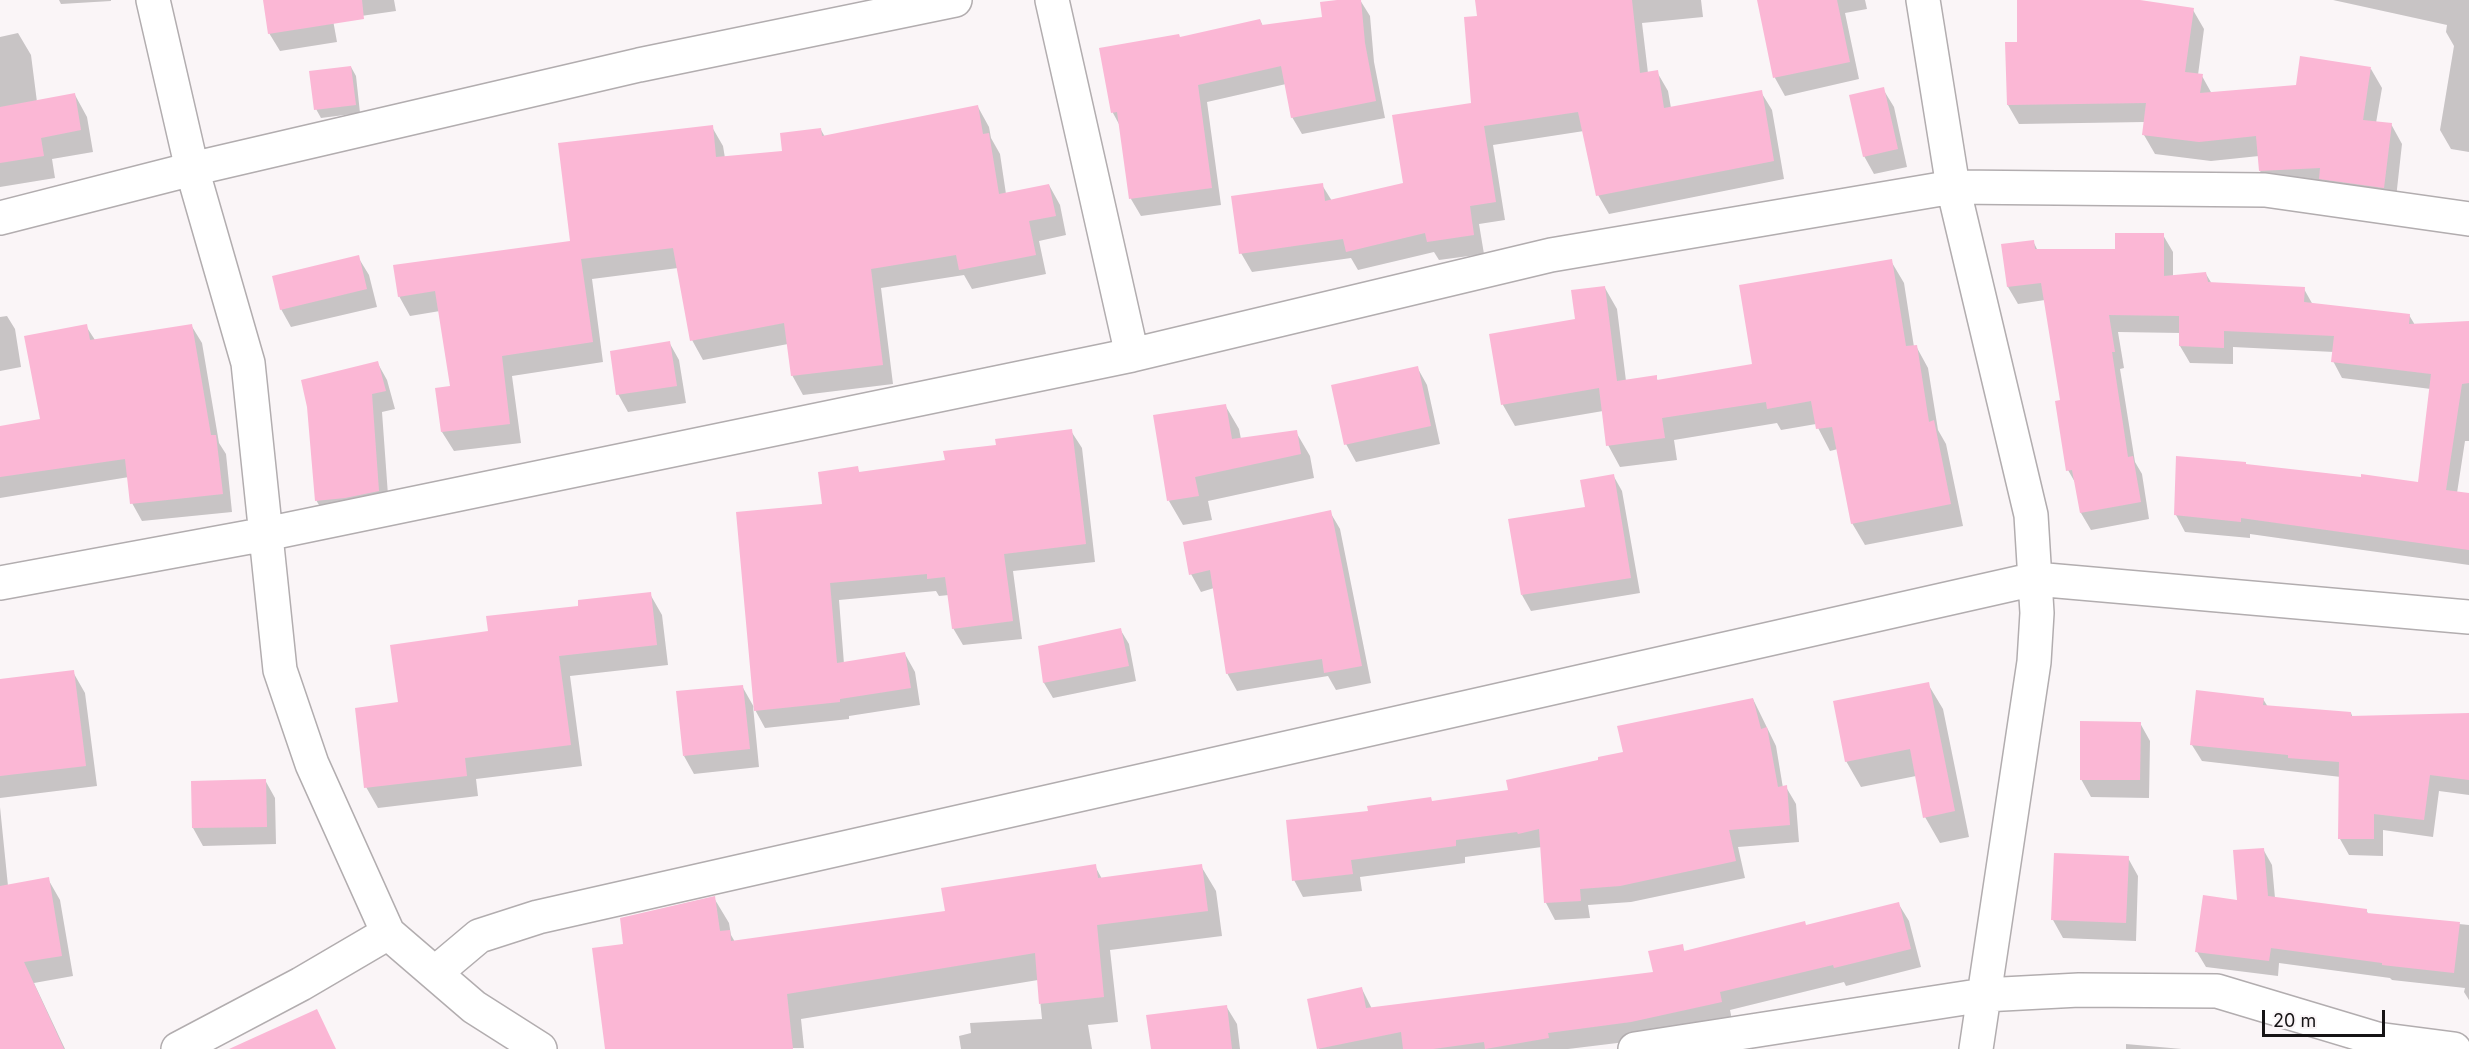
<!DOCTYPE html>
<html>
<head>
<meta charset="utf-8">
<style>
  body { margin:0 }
  #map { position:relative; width:2469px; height:1049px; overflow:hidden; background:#faf5f7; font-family:Inter,sans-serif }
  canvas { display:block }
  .scale { position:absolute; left:2262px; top:1010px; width:123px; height:27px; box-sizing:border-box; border:3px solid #161415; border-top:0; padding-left:8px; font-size:18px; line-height:21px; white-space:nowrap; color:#161415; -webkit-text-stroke:4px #faf5f7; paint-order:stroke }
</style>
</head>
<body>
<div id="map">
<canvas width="2469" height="1049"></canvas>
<div class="scale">20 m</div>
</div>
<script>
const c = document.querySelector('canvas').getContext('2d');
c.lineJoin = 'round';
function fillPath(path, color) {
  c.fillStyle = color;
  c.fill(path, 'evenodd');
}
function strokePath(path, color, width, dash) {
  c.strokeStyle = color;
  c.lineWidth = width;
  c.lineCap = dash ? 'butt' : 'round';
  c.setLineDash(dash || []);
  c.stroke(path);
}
const shadow = new Path2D(`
  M 59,0 L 111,0 L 111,1 L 61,4 Z
  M 264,0 L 394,0 L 396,11 L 333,20 L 337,42 L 280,51 L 269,33 Z
  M 1349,0 L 1360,0 L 1370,16 L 1374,62 L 1385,118 L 1302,134 L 1292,117 L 1286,84 L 1207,102 L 1221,205 L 1141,216 L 1131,199 L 1120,126 L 1113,113 L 1101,50 L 1180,38 L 1260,20 L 1263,26 L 1324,19 Z
  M 1476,0 L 1701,0 L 1703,17 L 1642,23 L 1648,73 L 1657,72 L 1668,91 L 1671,108 L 1761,92 L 1772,110 L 1784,179 L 1609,214 L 1598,195 L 1584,131 L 1493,145 L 1505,220 L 1479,224 L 1484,254 L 1439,260 L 1434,252 L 1358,270 L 1351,258 L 1252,272 L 1241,253 L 1322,185 L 1332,201 L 1404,184 L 1473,104 L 1478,17 Z
  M 1773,0 L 1865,0 L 1867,9 L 1845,13 L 1859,79 L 1785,96 L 1775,78 L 1767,42 Z
  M 2018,0 L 2130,0 L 2193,10 L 2204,29 L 2198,75 L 2202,76 L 2212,94 L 2297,87 L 2371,69 L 2382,88 L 2376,123 L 2391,124 L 2402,144 L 2395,207 L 2272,190 L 2260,171 L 2259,156 L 2211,161 L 2155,154 L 2144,135 L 2145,122 L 2019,124 L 2008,105 L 2018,44 Z
  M 2333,0 L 2469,0 L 2469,152 L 2451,149 L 2440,130 L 2454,46 L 2446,32 L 2447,25 Z
  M 18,33 L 31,55 L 37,102 L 75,95 L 87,117 L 93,152 L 52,159 L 55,178 L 0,187 L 0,37 Z
  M 351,67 L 356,76 L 360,113 L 321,118 L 316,109 Z
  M 1883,89 L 1894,107 L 1907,167 L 1874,174 L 1864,156 Z
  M 978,107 L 989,127 L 991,138 L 1000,154 L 1006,194 L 1049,185 L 1060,205 L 1066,235 L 1039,241 L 1046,274 L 972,289 L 964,275 L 881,288 L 893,384 L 803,395 L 792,375 L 788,344 L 703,360 L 692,340 L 678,268 L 592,279 L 603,362 L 512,376 L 521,443 L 454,451 L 442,432 L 452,388 L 440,311 L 410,316 L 399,296 L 571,243 L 712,127 L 723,146 L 725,158 L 784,152 L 821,130 L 825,137 Z
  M 2163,235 L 2173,252 L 2173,277 L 2206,274 L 2212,284 L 2304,289 L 2313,305 L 2409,315 L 2415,325 L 2469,323 L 2469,441 L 2465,441 L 2457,493 L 2469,495 L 2469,565 L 2250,534 L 2250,538 L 2185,532 L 2176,515 L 2247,465 L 2419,484 L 2431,389 L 2342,378 L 2333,361 L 2334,352 L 2233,347 L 2233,364 L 2190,363 L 2180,346 L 2181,333 L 2118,332 L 2124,368 L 2120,369 L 2135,462 L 2142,474 L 2149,519 L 2091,530 L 2081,513 L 2076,484 L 2068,470 L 2062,401 L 2045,300 L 2018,304 L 2008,287 L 2002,245 L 2033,241 L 2038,251 L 2116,250 Z
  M 358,257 L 369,275 L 377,307 L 291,327 L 281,309 Z
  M 1891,261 L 1904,283 L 1914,347 L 1916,346 L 1928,368 L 1938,430 L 1946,444 L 1963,526 L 1865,545 L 1852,523 L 1838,449 L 1830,451 L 1816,424 L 1781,430 L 1777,423 L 1674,440 L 1677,460 L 1620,467 L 1608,445 L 1603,411 L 1515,426 L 1503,405 L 1491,336 L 1577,321 L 1605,288 L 1617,309 L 1626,381 L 1656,377 L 1658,381 L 1754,365 Z
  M 7,316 L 15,329 L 21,367 L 0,371 L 0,317 Z
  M 191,325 L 202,343 L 219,443 L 226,454 L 232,512 L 142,521 L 132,503 L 129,477 L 0,498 L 0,428 L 42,420 L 86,326 L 95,340 Z
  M 669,342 L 679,360 L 686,403 L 628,412 L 618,394 Z
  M 377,362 L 387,380 L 395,409 L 382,412 L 389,509 L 327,518 L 316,500 Z
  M 1417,367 L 1427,385 L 1440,444 L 1356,462 L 1346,444 Z
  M 1225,405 L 1239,429 L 1241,439 L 1296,432 L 1310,456 L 1314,478 L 1208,501 L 1212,520 L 1183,525 L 1169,501 Z
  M 1071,431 L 1082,448 L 1095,562 L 1013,571 L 1022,639 L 963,645 L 953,628 L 949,595 L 939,596 L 936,591 L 839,600 L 844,664 L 905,654 L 915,672 L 920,705 L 849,716 L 849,719 L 765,728 L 753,706 L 759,767 L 694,774 L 684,756 L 742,686 L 755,709 L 824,505 L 857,468 L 860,473 L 946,461 L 998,446 Z
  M 1613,475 L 1622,491 L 1640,593 L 1531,611 L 1522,595 Z
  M 1330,512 L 1340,529 L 1371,683 L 1336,690 L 1328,676 L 1237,691 L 1227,673 L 1214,588 L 1201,592 L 1191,574 Z
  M 650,594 L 662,615 L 668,665 L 570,676 L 582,766 L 476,779 L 478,796 L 378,808 L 366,787 L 400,704 L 489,632 Z
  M 1120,629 L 1129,644 L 1136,681 L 1053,698 L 1044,683 L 1040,647 Z
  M 73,672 L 85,693 L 97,786 L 0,798 L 0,681 Z
  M 1928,684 L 1943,709 L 1969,837 L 1940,843 L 1925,817 L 1916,776 L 1861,787 L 1846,761 Z
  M 1753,699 L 1776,746 L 1783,788 L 1786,787 L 1796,804 L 1799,842 L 1738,847 L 1745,878 L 1631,902 L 1588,905 L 1590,918 L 1555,920 L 1546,903 L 1542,847 L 1465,857 L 1465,863 L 1360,877 L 1362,891 L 1303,897 L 1294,880 L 1369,812 L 1510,792 L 1625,753 Z
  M 2263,699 L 2268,707 L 2351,713 L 2353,718 L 2469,716 L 2469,795 L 2439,791 L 2433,837 L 2383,830 L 2383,856 L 2349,855 L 2340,839 L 2341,777 L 2202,761 L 2192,745 Z
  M 2140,723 L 2150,741 L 2149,798 L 2091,797 L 2081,779 Z
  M 265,780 L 275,798 L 276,844 L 203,846 L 193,828 Z
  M 0,807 L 8,886 L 48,879 L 60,900 L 73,976 L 34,983 L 65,1049 L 0,1049 Z
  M 2263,849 L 2272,865 L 2275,898 L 2366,910 L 2369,915 L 2469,925 L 2469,1000 L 2464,992 L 2465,988 L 2392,980 L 2390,978 L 2279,963 L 2278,976 L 2206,967 L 2197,952 L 2238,901 Z
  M 2128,858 L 2138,876 L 2136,941 L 2063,938 L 2053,920 Z
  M 1095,866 L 1102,879 L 1201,866 L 1216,891 L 1222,936 L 1110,950 L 1118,1022 L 1088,1025 L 1092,1049 L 961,1049 L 959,1036 L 971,1033 L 970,1023 L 1042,1019 L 1038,980 L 801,1019 L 804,1048 L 606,1049 L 625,946 L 714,898 L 729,923 L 731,935 L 735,942 L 947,912 Z
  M 1898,903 L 1909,921 L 1921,967 L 1846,986 L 1844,982 L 1730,1010 L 1732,1020 L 1642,1040 L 1568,1049 L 1319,1049 L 1308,1000 L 1362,989 L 1372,1009 L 1655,974 L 1682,946 L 1685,952 L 1807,927 Z
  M 1226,1006 L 1237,1024 L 1240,1049 L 1152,1049 Z
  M 2126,1044 L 2182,1049 L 2126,1049 Z`);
const building = new Path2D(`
  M 263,0 L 362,0 L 364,19 L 268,34 Z
  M 1337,0 L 1361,0 L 1365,43 L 1376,101 L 1291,118 L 1281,66 L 1198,85 L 1212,188 L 1129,199 L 1117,112 L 1111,113 L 1099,48 L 1179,34 L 1180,37 L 1260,19 L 1262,25 L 1322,17 L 1320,2 Z
  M 1475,0 L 1632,0 L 1640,73 L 1658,70 L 1664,108 L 1762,90 L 1774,161 L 1596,196 L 1578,112 L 1484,126 L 1496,202 L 1470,206 L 1474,235 L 1427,242 L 1425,233 L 1346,252 L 1343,239 L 1239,254 L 1231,196 L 1323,183 L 1325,201 L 1403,183 L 1392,115 L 1471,103 L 1464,17 L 1477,16 Z
  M 1757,0 L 1837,0 L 1850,62 L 1773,78 Z
  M 2017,0 L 2140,0 L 2194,8 L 2185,72 L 2203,74 L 2200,93 L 2296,85 L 2300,56 L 2371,67 L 2363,120 L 2392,123 L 2384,188 L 2319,179 L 2320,168 L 2259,171 L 2256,136 L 2199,142 L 2142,135 L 2146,103 L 2007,105 L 2005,42 L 2017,42 Z
  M 351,66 L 356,105 L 314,110 L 309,71 Z
  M 1884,87 L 1898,149 L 1863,157 L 1849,95 Z
  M 75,93 L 81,130 L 41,138 L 44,156 L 0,163 L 0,107 Z
  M 978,105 L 983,134 L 989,133 L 999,194 L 1049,184 L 1056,216 L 1029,221 L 1036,255 L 959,270 L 956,255 L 871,269 L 883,365 L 791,376 L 784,323 L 690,341 L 673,248 L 581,259 L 593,342 L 502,356 L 510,424 L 441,432 L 435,388 L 450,386 L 435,291 L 398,297 L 393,265 L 570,241 L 558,143 L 713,125 L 716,157 L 782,151 L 780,133 L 821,128 L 822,136 Z
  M 2115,233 L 2164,233 L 2164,276 L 2206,272 L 2208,282 L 2305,287 L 2304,302 L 2410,314 L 2409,324 L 2469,321 L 2469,383 L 2462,384 L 2446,490 L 2469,493 L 2469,550 L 2241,518 L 2241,522 L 2174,515 L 2176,456 L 2246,462 L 2246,464 L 2361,477 L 2361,474 L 2418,482 L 2431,374 L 2331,362 L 2334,336 L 2224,331 L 2224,348 L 2179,346 L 2179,316 L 2109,315 L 2115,352 L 2112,352 L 2128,457 L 2133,456 L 2141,502 L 2080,513 L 2072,470 L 2066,471 L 2055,401 L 2060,400 L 2041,283 L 2007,287 L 2001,244 L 2034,240 L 2035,249 L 2115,249 Z
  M 359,255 L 367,289 L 280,310 L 272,276 Z
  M 1892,259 L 1906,346 L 1917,345 L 1929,422 L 1934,420 L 1951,504 L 1851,524 L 1832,427 L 1816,429 L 1811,401 L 1767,409 L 1766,402 L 1662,418 L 1665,438 L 1606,446 L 1599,388 L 1501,405 L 1489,334 L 1575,319 L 1571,290 L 1605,286 L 1617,381 L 1657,375 L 1657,380 L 1752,364 L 1739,285 Z
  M 87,324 L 90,340 L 192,324 L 211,435 L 216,435 L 223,494 L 130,504 L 125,459 L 0,477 L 0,426 L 40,419 L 24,336 Z
  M 670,341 L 677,386 L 616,395 L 610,351 Z
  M 378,361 L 386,391 L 372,394 L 379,491 L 345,498 L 315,501 L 307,407 L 301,380 Z
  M 1418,366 L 1431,426 L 1344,445 L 1331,385 Z
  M 1226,404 L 1232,439 L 1297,430 L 1301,454 L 1195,477 L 1199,496 L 1167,501 L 1153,415 Z
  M 1072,429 L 1086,544 L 1004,554 L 1013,621 L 952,629 L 945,577 L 927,579 L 927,574 L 830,583 L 837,663 L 905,652 L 911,688 L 840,699 L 840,702 L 754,711 L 736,512 L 822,504 L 818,472 L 858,466 L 859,472 L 945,460 L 943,451 L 996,445 L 995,439 Z
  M 1614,474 L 1631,578 L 1521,595 L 1508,519 L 1585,507 L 1580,480 Z
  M 1331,510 L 1362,666 L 1324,673 L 1322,659 L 1226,674 L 1210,570 L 1189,575 L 1183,542 Z
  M 651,592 L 657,645 L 559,656 L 571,745 L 465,758 L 467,776 L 364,788 L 355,708 L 398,702 L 390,645 L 488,631 L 486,616 L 578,606 L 578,600 Z
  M 1121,628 L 1129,666 L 1043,683 L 1038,646 Z
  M 74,670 L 86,766 L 0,776 L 0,679 Z
  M 1929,682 L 1955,811 L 1923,818 L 1910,749 L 1845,762 L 1833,701 Z
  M 743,685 L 750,749 L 683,756 L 676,691 Z
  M 2196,690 L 2264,698 L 2263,705 L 2351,712 L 2351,716 L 2469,713 L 2469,780 L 2430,775 L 2424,820 L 2374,814 L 2374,839 L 2338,839 L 2339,762 L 2288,758 L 2288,755 L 2190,745 Z
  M 1753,698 L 1761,729 L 1767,727 L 1778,787 L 1787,785 L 1790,825 L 1729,830 L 1736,861 L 1620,886 L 1580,889 L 1581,901 L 1544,903 L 1539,829 L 1518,834 L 1517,832 L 1456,840 L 1456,846 L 1351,860 L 1353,874 L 1292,881 L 1286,820 L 1368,811 L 1367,806 L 1431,797 L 1432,801 L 1508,790 L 1506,780 L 1598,760 L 1598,757 L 1623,752 L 1617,726 Z
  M 2080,721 L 2141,722 L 2140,780 L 2080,780 Z
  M 266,779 L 267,827 L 192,828 L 191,781 Z
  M 2264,848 L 2268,896 L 2367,909 L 2367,913 L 2460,922 L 2454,973 L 2382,965 L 2382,963 L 2271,948 L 2269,961 L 2195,952 L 2203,895 L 2237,900 L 2233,850 Z
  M 2054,853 L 2129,856 L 2126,923 L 2051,920 Z
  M 1096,864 L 1098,878 L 1202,864 L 1208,911 L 1097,925 L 1104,997 L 1039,1004 L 1035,953 L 787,994 L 793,1049 L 605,1049 L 592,948 L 623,944 L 620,918 L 715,896 L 720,931 L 730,930 L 731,941 L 945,911 L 941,888 Z
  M 49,877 L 62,956 L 24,962 L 64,1049 L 0,1049 L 0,886 Z
  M 1899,902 L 1911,949 L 1834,968 L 1833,965 L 1720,992 L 1722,1002 L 1631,1022 L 1548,1033 L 1549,1038 L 1485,1049 L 1484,1042 L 1433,1049 L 1403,1049 L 1401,1032 L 1317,1049 L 1307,999 L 1362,987 L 1366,1008 L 1653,972 L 1648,951 L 1683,944 L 1684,951 L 1805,921 L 1806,925 Z
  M 1227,1005 L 1232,1049 L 1151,1049 L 1146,1015 Z
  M 317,1009 L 336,1049 L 229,1049 Z`);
const minor = new Path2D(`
  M 153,0 L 192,169 L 248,363 L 280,670 L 312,764 L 388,933 L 474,1007 L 540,1049
  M 1052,0 L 1132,355
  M 1923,0 L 1953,187 L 2031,515 L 2037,613 L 2034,662 L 1976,1049
  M 0,218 L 192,169 L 639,65 L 955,0
  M 0,583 L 266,534 L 1132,355 L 1551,255 L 1953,187 L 2265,190 L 2469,219
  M 435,973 L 479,936 L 538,917 L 2035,579 L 2469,617
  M 178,1049 L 301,984 L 388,933
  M 1635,1049 L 1984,995 L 2079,990 L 2217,991 L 2377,1039 L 2454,1049`);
fillPath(shadow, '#0003');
fillPath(building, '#fbb7d5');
strokePath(minor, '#b2adaf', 36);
strokePath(minor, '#fff', 33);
</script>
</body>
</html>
